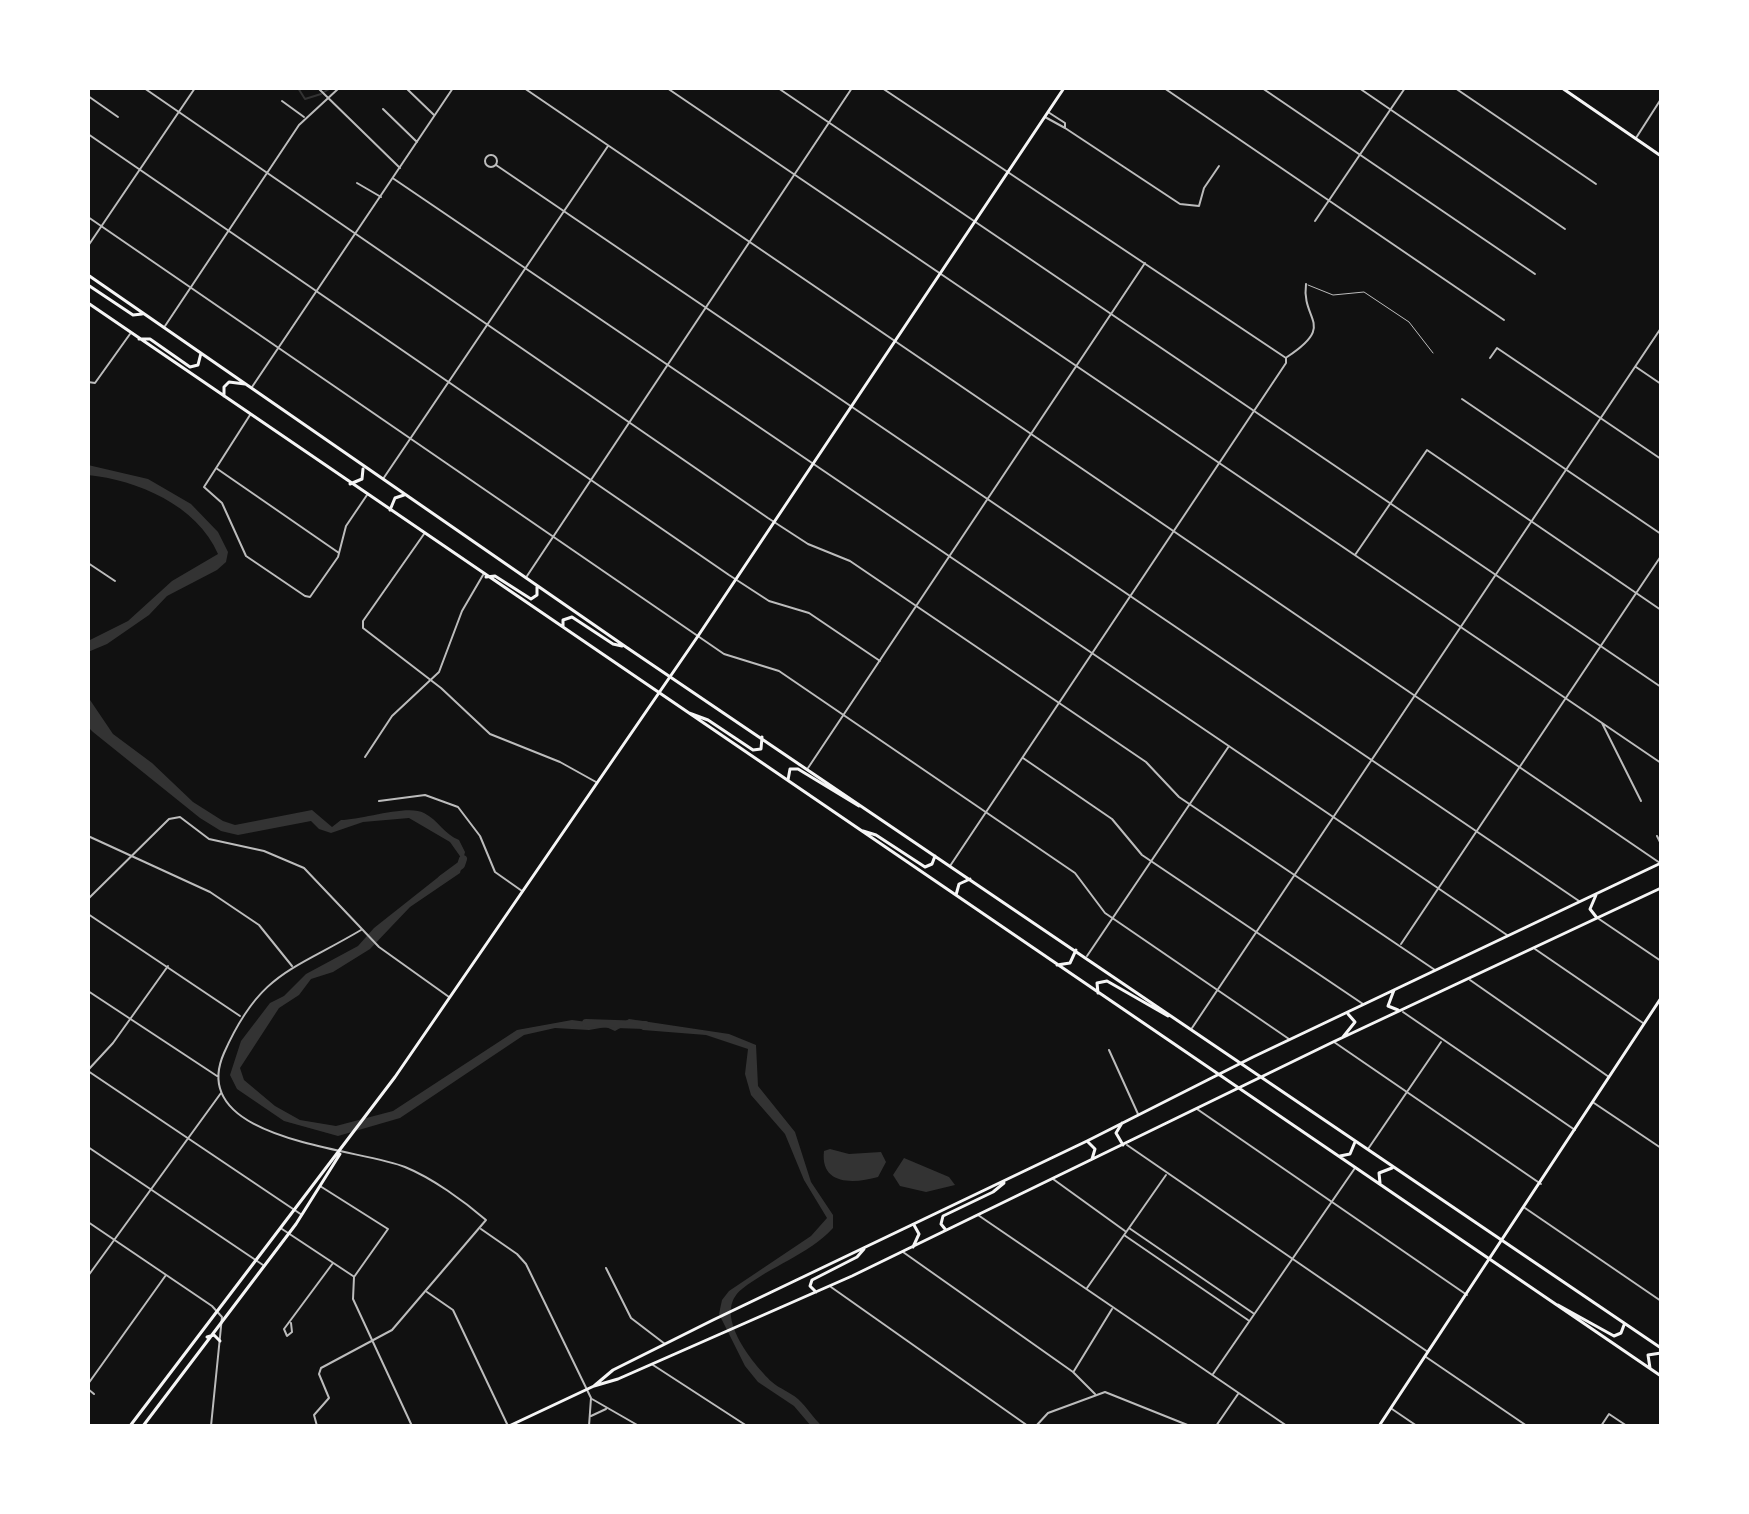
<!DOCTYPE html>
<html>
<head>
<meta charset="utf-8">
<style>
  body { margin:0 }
  #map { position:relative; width:1749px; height:1514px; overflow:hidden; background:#111; font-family:Raleway,sans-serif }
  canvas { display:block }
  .frame { position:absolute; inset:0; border:90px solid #fff; pointer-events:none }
</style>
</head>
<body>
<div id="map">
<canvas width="1749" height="1514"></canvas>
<div class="frame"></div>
</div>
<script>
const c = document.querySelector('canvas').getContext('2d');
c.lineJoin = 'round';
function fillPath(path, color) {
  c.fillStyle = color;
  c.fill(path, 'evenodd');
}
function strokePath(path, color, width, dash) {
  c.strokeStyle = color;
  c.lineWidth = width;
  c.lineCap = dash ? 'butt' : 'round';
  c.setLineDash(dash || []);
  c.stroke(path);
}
const water = new Path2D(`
  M 88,465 L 148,479 L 191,504 L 218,532 L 228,552 L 226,562 L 217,570 L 167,596 L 149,615 L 107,644 L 88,652 L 88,641 L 128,621 L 172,581 L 218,554 C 197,505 137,480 88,475 Z
  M 88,697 L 113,734 L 152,763 L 193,802 L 223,821 L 235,825 L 312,810 L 332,827 L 341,820 C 361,820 408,804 424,813 C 438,820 444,834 459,840 L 465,852 L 460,873 L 410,907 L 370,949 L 333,972 L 311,979 L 299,995 L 279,1008 L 240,1068 L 244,1080 L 275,1106 L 300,1120 L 336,1126 L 393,1111 L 517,1030 L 572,1020 L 617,1026 L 629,1019 L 729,1034 L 756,1045 L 758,1086 L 795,1132 L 811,1182 L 833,1215 L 833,1228 C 808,1255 771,1266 742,1289 C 711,1313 752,1363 772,1382 C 780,1389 790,1392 798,1399 C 807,1407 813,1418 822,1426 L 811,1426 L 794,1406 L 758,1382 L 745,1366 L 719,1314 L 722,1300 L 729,1291 L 811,1236 L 827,1218 L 804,1180 L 785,1134 L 751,1095 L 745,1074 L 748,1049 L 706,1035 L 643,1030 C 630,1022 629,1023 615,1031 L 606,1027 L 589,1030 L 555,1028 L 524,1035 L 400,1118 L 338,1136 L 284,1121 L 237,1089 L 230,1075 L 241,1041 L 270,1003 L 284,996 L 306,974 L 358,946 L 374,928 L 441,875 L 456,873 L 462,859 L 450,842 L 409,818 L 363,822 L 331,833 L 319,829 L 311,821 L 238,835 L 221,831 L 200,818 L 93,732 L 88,727 Z
  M 830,1149 L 849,1154 L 881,1152 L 886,1162 L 878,1177 C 853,1184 820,1185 824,1151 Z
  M 904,1158 L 949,1177 L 955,1185 L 926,1192 L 900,1186 L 893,1175 Z`);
const stream = new Path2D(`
  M 298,88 L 305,99 L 321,94
  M 324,92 L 331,88`);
const river = new Path2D(`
  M 442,879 L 461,865 L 463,859
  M 586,1023 L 645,1025`);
const service = new Path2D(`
  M 1308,285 L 1333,295 L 1364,292 L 1409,322 L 1433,353`);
const minor = new Path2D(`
  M 144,88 L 768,518 L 808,544 L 850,561 L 1146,762 L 1179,797 L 1435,970
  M 318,88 L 400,168
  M 406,88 L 434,115
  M 524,88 L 1660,863
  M 667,88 L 1661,763
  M 778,88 L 1661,687
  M 882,88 L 1286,358
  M 1164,88 L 1504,320
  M 1262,88 L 1535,274
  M 1359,88 L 1565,229
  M 1455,88 L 1596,184
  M 88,96 L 118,117
  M 282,101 L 304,117
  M 383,109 L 417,142
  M 1045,117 L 1065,128 L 1065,123 L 1048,112
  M 1065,128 L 1180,204 L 1199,206 L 1204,188 L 1219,166
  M 88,134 L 729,575 L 769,601 L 809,613 L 880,661
  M 1636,138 L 1661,99
  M485 161a6 6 0 1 1 12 0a6 6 0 1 1-12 0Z
  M 496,165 L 1579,901
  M 394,179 L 1507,935
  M 357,183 L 381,197
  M 88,217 L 724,654 L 779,671 L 1075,873 L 1105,913 L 1289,1039
  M 1315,221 L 1405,88
  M 88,246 L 195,88
  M 165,326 L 299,125 L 339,88
  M 1287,357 C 1337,324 1301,321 1306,284
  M 1490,358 L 1497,348 L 1661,459
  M 1636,367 L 1661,384
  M 88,382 L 95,383 L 130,334
  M 252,387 L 453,88
  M 1462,399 L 1661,534
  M 250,415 L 204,487 L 222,503 L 246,556 L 305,596 L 310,597 L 338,557 L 346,526 L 367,495
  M 216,468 L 339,553
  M 383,479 L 608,146
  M 424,534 L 363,621 L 363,628 L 441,688 L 490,734 L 560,762 L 596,782
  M 1355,555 L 1427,450 L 1661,610
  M 88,563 L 115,581
  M 527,576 L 852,88
  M 1602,723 L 1641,801
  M 365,757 L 392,716 L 439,672 L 462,611 L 483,575
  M 1023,758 L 1112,819 L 1142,855 L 1363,1004
  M 808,768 L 1145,263
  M 379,801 L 425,795 L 458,807 L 480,836 L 495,872 L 522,891
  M 88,836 L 210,892 L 259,925 L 292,966
  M 1657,836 L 1661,844
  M 950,866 L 1286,363 L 1286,358
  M 88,899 L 169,819 L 180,817 L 209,839 L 264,851 L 304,868 L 379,947 L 449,997
  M 88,914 L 240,1016
  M 1599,919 L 1661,961
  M 1401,944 L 1661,556
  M 1535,949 L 1643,1023
  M 1087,956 L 1229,746
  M 1470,980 L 1609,1077
  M 88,991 L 217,1076
  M 1403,1012 L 1575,1130
  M 1192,1028 L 1661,328
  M 1334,1042 L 1541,1184
  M 1109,1050 L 1138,1114
  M 89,1069 L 113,1043 L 168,966
  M 88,1071 L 302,1215
  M 1594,1103 L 1661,1148
  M 1197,1109 L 1467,1295
  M 1127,1145 L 1428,1352
  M 88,1147 L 263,1265
  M 1368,1149 L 1441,1042
  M 1053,1179 L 1125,1231
  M 320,1186 L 388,1229 L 354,1277 L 353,1299 L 412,1426
  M 1525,1208 L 1661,1301
  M 978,1215 L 1287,1426
  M 88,1222 L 212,1306 L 222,1317 L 211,1426
  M 1129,1228 L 1253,1313
  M 282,1229 L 353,1276
  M 481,1229 L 517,1254 L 526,1264 L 591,1398 L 589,1426
  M 1124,1235 L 1248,1320
  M 903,1252 L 1073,1372 L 1095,1394
  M 606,1268 L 631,1318 L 665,1344
  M 88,1276 L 221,1093
  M 831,1287 L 1028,1426
  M 1087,1288 L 1166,1175
  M 427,1292 L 453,1310 L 508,1426
  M 291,1323 L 292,1332 L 287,1336 L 284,1329 L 333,1263
  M 1426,1357 L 1527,1426
  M 1074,1371 L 1112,1309
  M 1213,1374 L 1355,1168
  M 88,1384 L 166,1275
  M 88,1389 L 94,1394
  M 592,1399 L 639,1426
  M 1392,1409 L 1417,1426
  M 591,1416 L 606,1409
  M 317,1426 L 314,1415 L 329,1398 L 319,1374 L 321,1368 L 392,1330 L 486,1220 C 464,1201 432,1178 405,1167 C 358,1148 185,1141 224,1053 C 260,972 292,971 361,930
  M 1036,1426 L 1048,1413 L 1105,1392 L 1190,1426
  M 1216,1426 L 1238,1394
  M 1601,1426 L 1609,1414 L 1627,1426`);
const tertiary = new Path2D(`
  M 653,1365 L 747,1426`);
const secondary = new Path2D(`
  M 1562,88 L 1661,156
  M 207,1337 L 214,1335 L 220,1341
  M 130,1426 L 395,1077 L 698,636 L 1064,88
  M 143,1426 L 296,1224 L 340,1154
  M 1379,1426 L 1661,998`);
const primary = new Path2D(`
  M 88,275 L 626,647 L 1661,1348
  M 88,285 L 133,315 L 142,314
  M 88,303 L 1661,1376
  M 139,339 L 150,339 L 190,367 L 198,365 L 201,353
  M 224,396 L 224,387 L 229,382 L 245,384
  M 350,484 L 362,479 L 363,469
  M 390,510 L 395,498 L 404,495
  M 486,577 L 495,576 L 531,599 L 537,595 L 537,587
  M 563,627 L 563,620 L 572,617 L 613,644 L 622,646
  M 689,713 L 708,720 L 753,750 L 761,749 L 762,737
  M 788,780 L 790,769 L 798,769 L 859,806
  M 863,831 L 876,835 L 925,867 L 932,864 L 935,856
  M 956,895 L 959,884 L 970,879
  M 1596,895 L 1590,909 L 1597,918
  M 1057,965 L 1070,963 L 1076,950
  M 1394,990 L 1388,1006 L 1398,1010
  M 1098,993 L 1097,983 L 1107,981 L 1168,1016
  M 1343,1037 L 1355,1022 L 1348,1014
  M 1122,1123 L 1116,1133 L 1123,1145
  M 1087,1141 L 1095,1149 L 1092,1159
  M 1340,1156 L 1350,1154 L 1355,1142
  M 1380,1183 L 1379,1173 L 1392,1168
  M 945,1229 L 941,1224 L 943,1216 L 993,1192 L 1004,1183
  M 913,1247 L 919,1234 L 914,1225
  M 816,1292 L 810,1286 L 812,1280 L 857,1257 L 864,1249
  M 1558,1305 L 1614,1336 L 1621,1333 L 1624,1325
  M 1650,1368 L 1648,1355 L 1661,1353
  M 594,1386 L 613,1370 L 713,1320 L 1087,1141 L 1253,1057 L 1661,863
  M 509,1426 L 594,1386 L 618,1379 L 852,1276 L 1333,1042 L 1661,888`);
fillPath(water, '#333');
strokePath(stream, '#333', 2);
strokePath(river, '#333', 8);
strokePath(service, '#bcbcbc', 1);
strokePath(minor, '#bcbcbc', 2);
strokePath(tertiary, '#bcbcbc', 2);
strokePath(secondary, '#f5f5f5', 3);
strokePath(primary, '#f5f5f5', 3);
</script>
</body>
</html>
